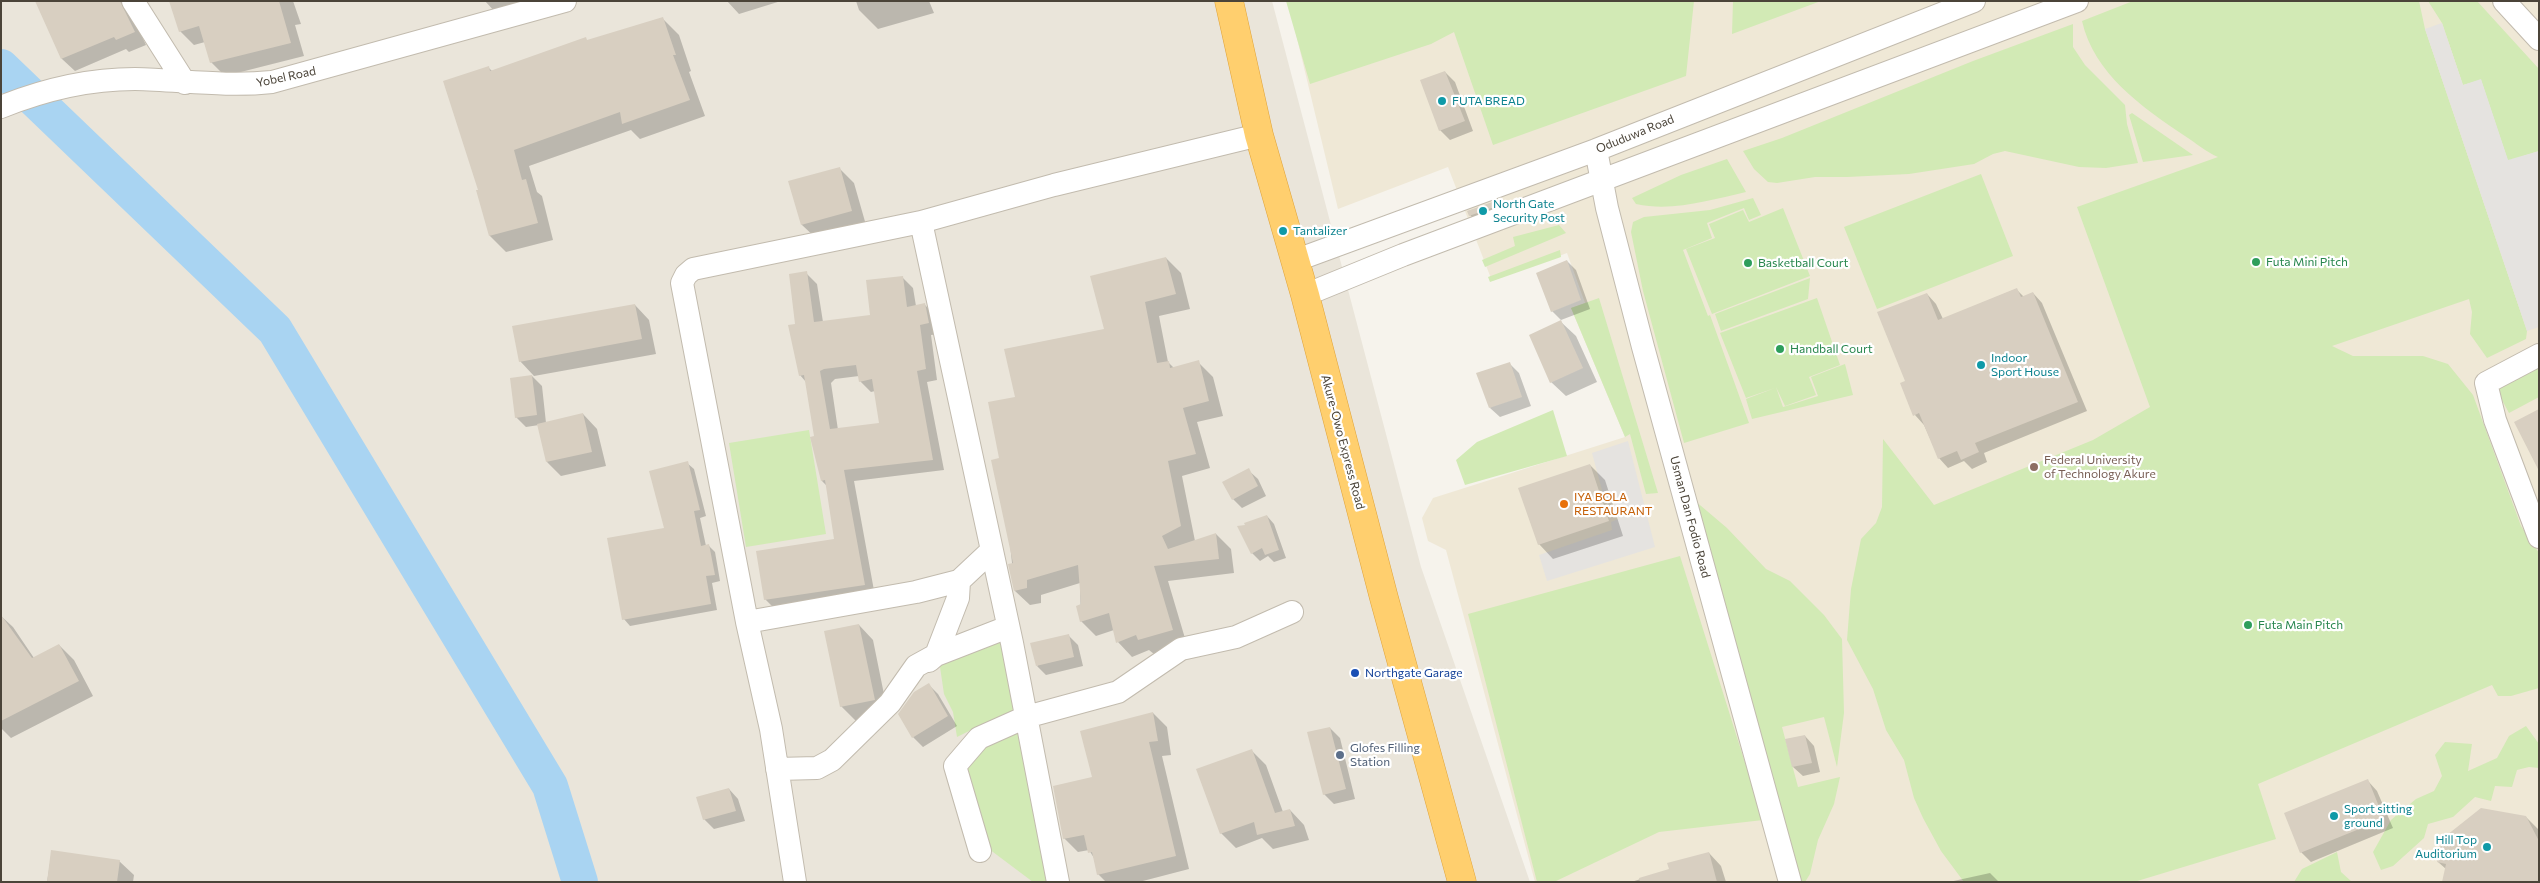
<!DOCTYPE html>
<html>
<head>
<meta charset="utf-8">
<style>
  body { margin:0 }
  #map { position:relative; width:2540px; height:883px; overflow:hidden; background:#f6f3ec; font-family:Commissioner,sans-serif }
  canvas { display:block }
  .frame { position:absolute; inset:0; border:2px solid #4b4439; pointer-events:none }
</style>
</head>
<body>
<div id="map">
<canvas width="2540" height="883"></canvas>
<div class="frame"></div>
</div>
<script>
const c = document.querySelector('canvas').getContext('2d');
c.lineJoin = 'round';
function fillPath(path, color) {
  c.fillStyle = color;
  c.fill(path, 'evenodd');
}
function strokePath(path, color, width, dash) {
  c.strokeStyle = color;
  c.lineWidth = width;
  c.lineCap = dash ? 'butt' : 'round';
  c.setLineDash(dash || []);
  c.stroke(path);
}
function label(font, color, halo, rows, align = 'center') {
  c.font = font + ' Commissioner,sans-serif';
  c.lineWidth = 4.5;
  c.setLineDash([]);
  c.textBaseline = 'middle';
  c.strokeStyle = halo;
  c.fillStyle = color;
  for (const [text, x, y, turn = 0] of rows) {
    c.save();
    c.translate(x, y);
    c.rotate((+turn || 0) * Math.PI / 180);
    c.textAlign = isNaN(turn) ? turn : align;
    if (halo) c.strokeText(text, 0, 0);
    c.fillText(text, 0, 0);
    c.restore();
  }
}
const residential = new Path2D(`
  M 1,1 L 1272,1 L 1421,567 L 1530,882 L 1,882 Z`);
const education = new Path2D(`
  M 1288,1 L 2539,1 L 2539,882 L 1535,882 L 1446,550 L 1428,541 L 1422,518 L 1433,498 L 1625,437 L 1571,308 L 1585,303 L 1567,253 L 1492,281 L 1448,167 L 1338,209 Z`);
const green = new Path2D(`
  M 1286,1 L 1694,1 L 1686,76 L 1493,145 L 1454,32 L 1431,44 L 1310,84 Z
  M 1733,1 L 1821,1 L 1732,34 Z
  M 2133,1 L 2419,1 L 2425,29 L 2527,331 L 2526,339 L 2487,358 L 2470,334 L 2472,312 L 2469,299 L 2332,346 L 2353,356 L 2423,356 L 2448,364 L 2473,395 L 2521,526 L 2539,553 L 2539,688 L 2511,696 L 2498,696 L 2492,685 L 2258,784 L 2276,839 L 2134,882 L 1964,882 L 1941,851 L 1923,818 L 1914,798 L 1904,760 L 1886,730 L 1873,689 L 1847,640 L 1851,589 L 1861,539 L 1876,523 L 1882,507 L 1883,439 L 1934,505 L 2093,440 L 2150,407 L 2077,207 L 2218,157 C 2206,152 2196,143 2185,136 C 2142,107 2094,74 2082,21 Z
  M 2428,1 L 2477,1 L 2539,69 L 2539,151 L 2508,161 L 2481,80 L 2463,85 L 2442,23 Z
  M 2073,24 L 2073,47 L 2085,65 L 2125,105 L 2127,124 L 2138,163 L 2106,168 L 2079,167 L 2005,151 L 1993,154 L 1974,164 L 1909,174 L 1847,177 L 1815,177 L 1777,183 L 1768,182 L 1754,169 L 1743,151 L 1782,138 L 1973,61 Z
  M 2132,113 L 2193,155 L 2143,162 L 2129,115 Z
  M 1727,159 L 1746,192 C 1710,200 1673,212 1636,204 L 1632,198 L 1681,175 Z
  M 1981,174 L 2013,256 L 1877,309 L 1844,227 Z
  M 1753,198 L 1761,215 L 1749,220 L 1744,208 L 1707,223 L 1712,238 L 1683,250 L 1708,316 L 1710,315 L 1749,423 L 1684,443 L 1643,291 L 1631,232 L 1633,222 L 1644,217 L 1710,210 Z
  M 1783,208 L 1810,276 L 1712,314 L 1686,249 L 1715,238 L 1709,224 L 1743,210 L 1749,222 Z
  M 1559,225 L 1566,233 L 1485,267 L 1482,260 L 1515,246 L 1513,237 Z
  M 1560,250 L 1561,257 L 1490,282 L 1488,277 Z
  M 1810,278 L 1808,299 L 1721,331 L 1715,314 Z
  M 1599,298 L 1658,493 L 1646,494 L 1630,434 L 1625,437 L 1571,308 Z
  M 1817,298 L 1840,365 L 1809,377 L 1816,395 L 1785,406 L 1776,387 L 1783,407 L 1818,396 L 1811,377 L 1845,364 L 1853,395 L 1752,419 L 1746,399 L 1775,388 L 1746,398 L 1720,333 Z
  M 2539,363 L 2539,397 L 2509,413 L 2495,387 Z
  M 1553,410 L 1567,456 L 1465,485 L 1456,460 L 1477,442 Z
  M 809,430 L 826,534 L 746,547 L 729,443 Z
  M 1694,500 L 1727,528 L 1766,569 L 1790,581 L 1824,615 L 1842,639 L 1844,713 L 1837,767 L 1824,717 L 1782,727 L 1798,787 L 1840,777 L 1834,804 L 1818,840 L 1810,874 L 1805,882 L 1800,882 Z
  M 1680,556 L 1763,820 L 1659,832 L 1554,882 L 1537,882 L 1468,614 Z
  M 1004,632 L 1021,711 L 979,726 L 957,737 L 953,712 L 944,694 L 939,660 Z
  M 1022,723 L 1052,882 L 1033,882 L 985,846 L 959,764 Z
  M 2526,726 L 2539,744 L 2539,768 L 2529,767 L 2517,770 L 2512,787 L 2495,786 L 2491,801 L 2475,797 L 2453,817 L 2428,824 L 2424,838 L 2393,866 L 2381,870 L 2373,852 L 2391,820 L 2416,799 L 2434,791 L 2442,776 L 2435,755 L 2445,742 L 2472,744 L 2468,771 L 2497,758 L 2509,736 Z
  M 2337,852 L 2341,872 L 2352,882 L 2294,882 L 2302,869 Z`);
const parking = new Path2D(`
  M 2442,23 L 2463,85 L 2481,79 L 2508,160 L 2539,151 L 2539,327 L 2527,331 L 2425,29 Z
  M 1628,441 L 1655,547 L 1547,581 L 1539,555 L 1612,530 L 1611,522 L 1618,519 L 1613,500 L 1605,501 L 1592,453 Z`);
const shadow = new Path2D(`
  M 37,1 L 125,1 L 146,45 L 129,52 L 126,49 L 75,71 L 62,59 Z
  M 172,1 L 293,1 L 301,24 L 295,25 L 304,56 L 225,76 L 211,62 L 205,42 L 194,45 L 180,31 Z
  M 485,1 L 547,1 L 496,13 Z
  M 727,1 L 781,1 L 739,14 Z
  M 856,1 L 929,1 L 934,13 L 878,29 L 859,10 Z
  M 662,18 L 679,35 L 691,71 L 689,72 L 705,116 L 640,139 L 631,130 L 529,166 L 537,192 L 542,196 L 553,240 L 506,252 L 490,236 L 480,191 L 488,67 L 493,72 Z
  M 1445,72 L 1455,82 L 1473,131 L 1450,140 L 1440,130 Z
  M 839,168 L 854,183 L 866,225 L 817,239 L 802,225 L 790,182 Z
  M 1495,202 L 1505,212 L 1480,225 L 1470,215 Z
  M 1166,258 L 1181,273 L 1190,309 L 1159,316 L 1168,362 L 1174,368 L 1198,362 L 1213,377 L 1223,416 L 1197,422 L 1210,468 L 1182,476 L 1195,541 L 1216,534 L 1231,549 L 1234,573 L 1168,581 L 1187,645 L 1154,654 L 1149,650 L 1132,657 L 1118,642 L 1114,630 L 1096,636 L 1081,621 L 1080,583 L 1041,595 L 1041,603 L 1030,605 L 1015,591 L 1001,459 L 1016,398 L 1105,330 Z
  M 1567,261 L 1576,270 L 1590,309 L 1561,320 L 1552,311 Z
  M 806,273 L 817,284 L 823,322 L 872,316 L 902,277 L 913,288 L 916,306 L 925,305 L 936,316 L 940,334 L 931,335 L 937,380 L 927,382 L 944,470 L 854,481 L 875,596 L 776,610 L 765,599 L 836,540 L 827,486 L 822,481 L 806,382 L 800,375 L 796,325 ZM 859,376 L 860,381 L 871,392 L 875,391 L 881,424 L 838,430 L 831,383 L 835,379 Z
  M 2016,289 L 2024,297 L 2033,293 L 2042,303 L 2087,411 L 1984,453 L 1987,462 L 1972,469 L 1964,461 L 1948,468 L 1939,458 L 1924,425 L 1915,415 L 1907,382 L 1927,294 L 1936,304 L 1943,319 Z
  M 635,305 L 649,320 L 656,354 L 534,376 L 520,361 Z
  M 1561,322 L 1576,336 L 1597,382 L 1566,396 L 1551,382 Z
  M 1509,363 L 1519,373 L 1531,406 L 1500,417 L 1490,408 Z
  M 532,376 L 542,386 L 546,423 L 583,414 L 597,429 L 606,466 L 561,476 L 547,462 L 539,425 L 526,427 L 516,417 Z
  M 687,463 L 694,469 L 706,516 L 700,518 L 706,546 L 709,546 L 715,552 L 720,581 L 712,583 L 717,610 L 630,626 L 624,619 L 665,528 Z
  M 1590,465 L 1605,480 L 1623,536 L 1553,559 L 1539,544 Z
  M 1248,470 L 1258,479 L 1266,496 L 1242,508 L 1233,499 Z
  M 1267,516 L 1274,524 L 1286,558 L 1274,562 L 1268,556 L 1260,561 L 1252,553 L 1247,526 Z
  M 1,616 L 13,627 L 34,658 L 59,645 L 74,660 L 93,696 L 11,738 L 1,728 Z
  M 859,625 L 873,640 L 888,714 L 856,721 L 841,706 Z
  M 1068,635 L 1078,645 L 1083,666 L 1046,675 L 1037,666 Z
  M 928,684 L 938,694 L 957,726 L 923,747 L 913,737 Z
  M 1153,713 L 1167,727 L 1171,755 L 1162,756 L 1189,869 L 1139,882 L 1106,882 L 1098,874 L 1094,858 L 1089,850 L 1078,852 L 1064,838 L 1094,778 Z
  M 1330,728 L 1340,738 L 1355,799 L 1334,804 L 1324,794 Z
  M 1805,736 L 1814,746 L 1820,772 L 1803,776 L 1793,767 Z
  M 1251,750 L 1266,765 L 1283,812 L 1290,810 L 1304,825 L 1309,840 L 1273,849 L 1262,838 L 1236,848 L 1221,833 Z
  M 2368,781 L 2377,791 L 2393,828 L 2311,862 L 2301,852 Z
  M 729,789 L 738,799 L 745,821 L 714,829 L 704,819 Z
  M 2526,817 L 2539,830 L 2539,882 L 2446,869 L 2438,862 Z
  M 52,851 L 119,861 L 134,875 L 133,882 L 47,882 Z
  M 1709,853 L 1721,866 L 1726,882 L 1631,882 L 1670,870 Z
  M 1990,873 L 1999,882 L 1949,882 Z`);
const river = new Path2D(`
  M 1,67 L 275,330 L 550,786 L 580,882`);
const building = new Path2D(`
  M 35,1 L 120,1 L 135,32 L 116,40 L 114,37 L 61,59 Z
  M 169,1 L 279,1 L 291,43 L 210,63 L 199,26 L 179,32 Z
  M 663,17 L 676,55 L 673,55 L 690,100 L 622,124 L 620,112 L 514,150 L 522,180 L 526,179 L 538,223 L 489,236 L 476,190 L 478,190 L 443,81 L 489,66 L 490,71 L 586,37 L 587,40 Z
  M 1445,71 L 1465,121 L 1439,131 L 1420,80 Z
  M 840,167 L 852,211 L 801,225 L 788,181 Z
  M 1495,201 L 1497,206 L 1469,216 L 1467,211 Z
  M 1166,257 L 1176,294 L 1145,302 L 1157,363 L 1169,361 L 1170,368 L 1199,360 L 1209,401 L 1183,408 L 1196,454 L 1168,461 L 1181,526 L 1162,536 L 1168,549 L 1216,533 L 1219,559 L 1154,566 L 1173,630 L 1138,640 L 1136,635 L 1116,643 L 1109,613 L 1080,622 L 1076,606 L 1081,604 L 1078,565 L 1027,580 L 1027,588 L 1014,591 L 1008,564 L 1013,563 L 991,460 L 999,458 L 988,402 L 1015,397 L 1004,349 L 1104,329 L 1090,276 Z
  M 1567,260 L 1581,300 L 1551,312 L 1536,273 Z
  M 807,271 L 814,322 L 870,315 L 866,280 L 903,276 L 907,307 L 925,303 L 929,323 L 920,325 L 926,369 L 917,371 L 933,460 L 844,470 L 865,585 L 764,600 L 756,551 L 834,539 L 825,480 L 821,481 L 810,437 L 814,436 L 804,375 L 799,376 L 788,325 L 795,324 L 789,274 ZM 856,365 L 859,382 L 872,379 L 879,423 L 830,429 L 820,371 L 824,369 Z
  M 2017,288 L 2021,297 L 2033,292 L 2078,402 L 1975,443 L 1979,452 L 1961,460 L 1957,451 L 1938,459 L 1919,413 L 1913,416 L 1900,383 L 1905,381 L 1877,312 L 1927,293 L 1938,320 Z
  M 635,304 L 642,339 L 519,362 L 512,326 Z
  M 1561,320 L 1583,368 L 1550,383 L 1529,335 Z
  M 1510,362 L 1522,397 L 1489,408 L 1476,373 Z
  M 532,375 L 537,415 L 515,418 L 510,378 Z
  M 2539,409 L 2539,471 L 2514,422 Z
  M 583,413 L 592,452 L 546,462 L 537,424 Z
  M 688,461 L 700,510 L 694,511 L 701,546 L 709,544 L 715,575 L 706,576 L 711,604 L 622,620 L 607,538 L 664,528 L 649,471 Z
  M 1590,464 L 1609,521 L 1538,545 L 1518,488 Z
  M 1249,468 L 1258,486 L 1232,500 L 1222,482 Z
  M 1267,515 L 1279,550 L 1265,555 L 1262,548 L 1251,554 L 1237,526 L 1245,525 L 1244,523 Z
  M 1,615 L 32,658 L 59,644 L 79,681 L 1,721 Z
  M 859,624 L 875,700 L 840,707 L 824,631 Z
  M 1069,634 L 1074,657 L 1036,666 L 1030,643 Z
  M 929,683 L 948,716 L 912,738 L 898,714 L 914,692 Z
  M 1153,712 L 1158,741 L 1149,742 L 1176,856 L 1097,875 L 1092,852 L 1088,853 L 1084,835 L 1063,839 L 1053,786 L 1092,777 L 1080,731 Z
  M 1330,727 L 1346,789 L 1323,795 L 1307,732 Z
  M 1805,735 L 1812,763 L 1792,767 L 1785,739 Z
  M 1252,749 L 1275,813 L 1290,809 L 1295,826 L 1257,835 L 1254,822 L 1220,834 L 1196,769 Z
  M 2368,779 L 2384,819 L 2300,853 L 2284,813 Z
  M 729,788 L 736,811 L 703,820 L 696,797 Z
  M 2481,808 L 2526,816 L 2539,841 L 2539,882 L 2442,882 L 2446,864 L 2437,862 L 2442,839 Z
  M 51,850 L 120,860 L 117,882 L 47,882 Z
  M 1709,852 L 1717,882 L 1640,882 L 1639,878 L 1669,869 L 1667,863 Z`);
const minor = new Path2D(`
  M 133,1 L 185,83
  M 2504,1 L 2539,39
  M 1,107 C 43,90 89,79 135,79 C 181,80 225,87 272,82 L 565,1
  M 1596,150 L 1607,208 L 1643,347 L 1790,882
  M 921,222 L 1012,643 L 1058,882
  M 1294,261 L 1596,150 L 1974,1
  M 1305,295 L 1403,255 L 2077,1
  M 2539,355 L 2486,383 L 2495,420 L 2539,537
  M 747,622 L 916,592 L 959,581 L 991,551
  M 929,661 L 936,655 L 1008,627
  M 777,769 L 817,768 L 832,760 L 890,703 L 916,666 L 936,655 L 958,598 L 959,581
  M 980,851 L 955,766 L 979,738 L 1026,717 L 1118,692 L 1181,649 L 1236,637 L 1292,612
  M 795,882 L 771,729 L 747,622 L 682,283 L 686,275 L 693,269 L 921,222 L 1054,185 L 1259,135`);
const highway = new Path2D(`
  M 1229,1 L 1259,135 L 1305,295 L 1384,598 L 1462,882`);
const markers = [
  [1442,101,5,"#0f9aa8"],
  [1483,211,5,"#0f9aa8"],
  [1283,231,5,"#0f9aa8"],
  [2256,262,5,"#2e9e5b"],
  [1748,263,5,"#2e9e5b"],
  [1780,349,5,"#2e9e5b"],
  [1981,365,5,"#0f9aa8"],
  [2034,467,5,"#8d6e63"],
  [1564,504,5,"#e8710a"],
  [2248,625,5,"#2e9e5b"],
  [1355,673,5,"#1a4fb4"],
  [1340,755,5,"#5c6f8a"],
  [2334,816,5,"#0f9aa8"],
  [2487,847,5,"#0f9aa8"]
];
const streetNames = [
  ["Yobel Road",286,77,-12],
  ["Oduduwa Road",1635,134,-22],
  ["Akure-Owo Express Road",1343,442,75],
  ["Usman Dan Fodio Road",1690,517,75]
];
const cultureNames = [
  ["FUTA BREAD",1452,101],
  ["North Gate",1493,204],
  ["Security Post",1493,218],
  ["Tantalizer",1293,231],
  ["Indoor",1991,358],
  ["Sport House",1991,372],
  ["Sport sitting",2344,809],
  ["ground",2344,823],
  ["Hill Top",2477,840,"right"],
  ["Auditorium",2477,854,"right"]
];
const leisureNames = [
  ["Futa Mini Pitch",2266,262],
  ["Basketball Court",1758,263],
  ["Handball Court",1790,349],
  ["Futa Main Pitch",2258,625]
];
const educationNames = [
  ["Federal University",2044,460],
  ["of Technology Akure",2044,474]
];
const foodNames = [
  ["IYA BOLA",1574,497],
  ["RESTAURANT",1574,511]
];
const transitNames = [
  ["Northgate Garage",1365,673]
];
const serviceNames = [
  ["Glofes Filling",1350,748],
  ["Station",1350,762]
];
fillPath(residential, '#eae5da');
fillPath(education, '#efe8d6');
fillPath(green, '#d2eab5');
fillPath(parking, '#e5e3e0');
fillPath(shadow, '#0003');
strokePath(river, '#a9d4f2', 36);
fillPath(building, '#d8cfc1');
strokePath(minor, '#c2bbae', 24);
strokePath(highway, '#e0a43c', 29);
strokePath(minor, '#fff', 22);
strokePath(highway, '#ffcf6e', 28);
for (const [x, y, r, color] of markers) {
  const dot = new Path2D();
  dot.arc(x, y, r, 0, 2 * Math.PI);
  c.fillStyle = color;
  c.fill(dot);
  strokePath(dot, '#fff', 2);
}
label('12px', '#4b4439', '#fff', streetNames);
label('12px', '#0d838f', '#fff', cultureNames, 'left');
label('12px', '#27864d', '#fff', leisureNames, 'left');
label('12px', '#785e54', '#fff', educationNames, 'left');
label('12px', '#c56008', '#fff', foodNames, 'left');
label('12px', '#164399', '#fff', transitNames, 'left');
label('12px', '#4e5e75', '#fff', serviceNames, 'left');
</script>
</body>
</html>
